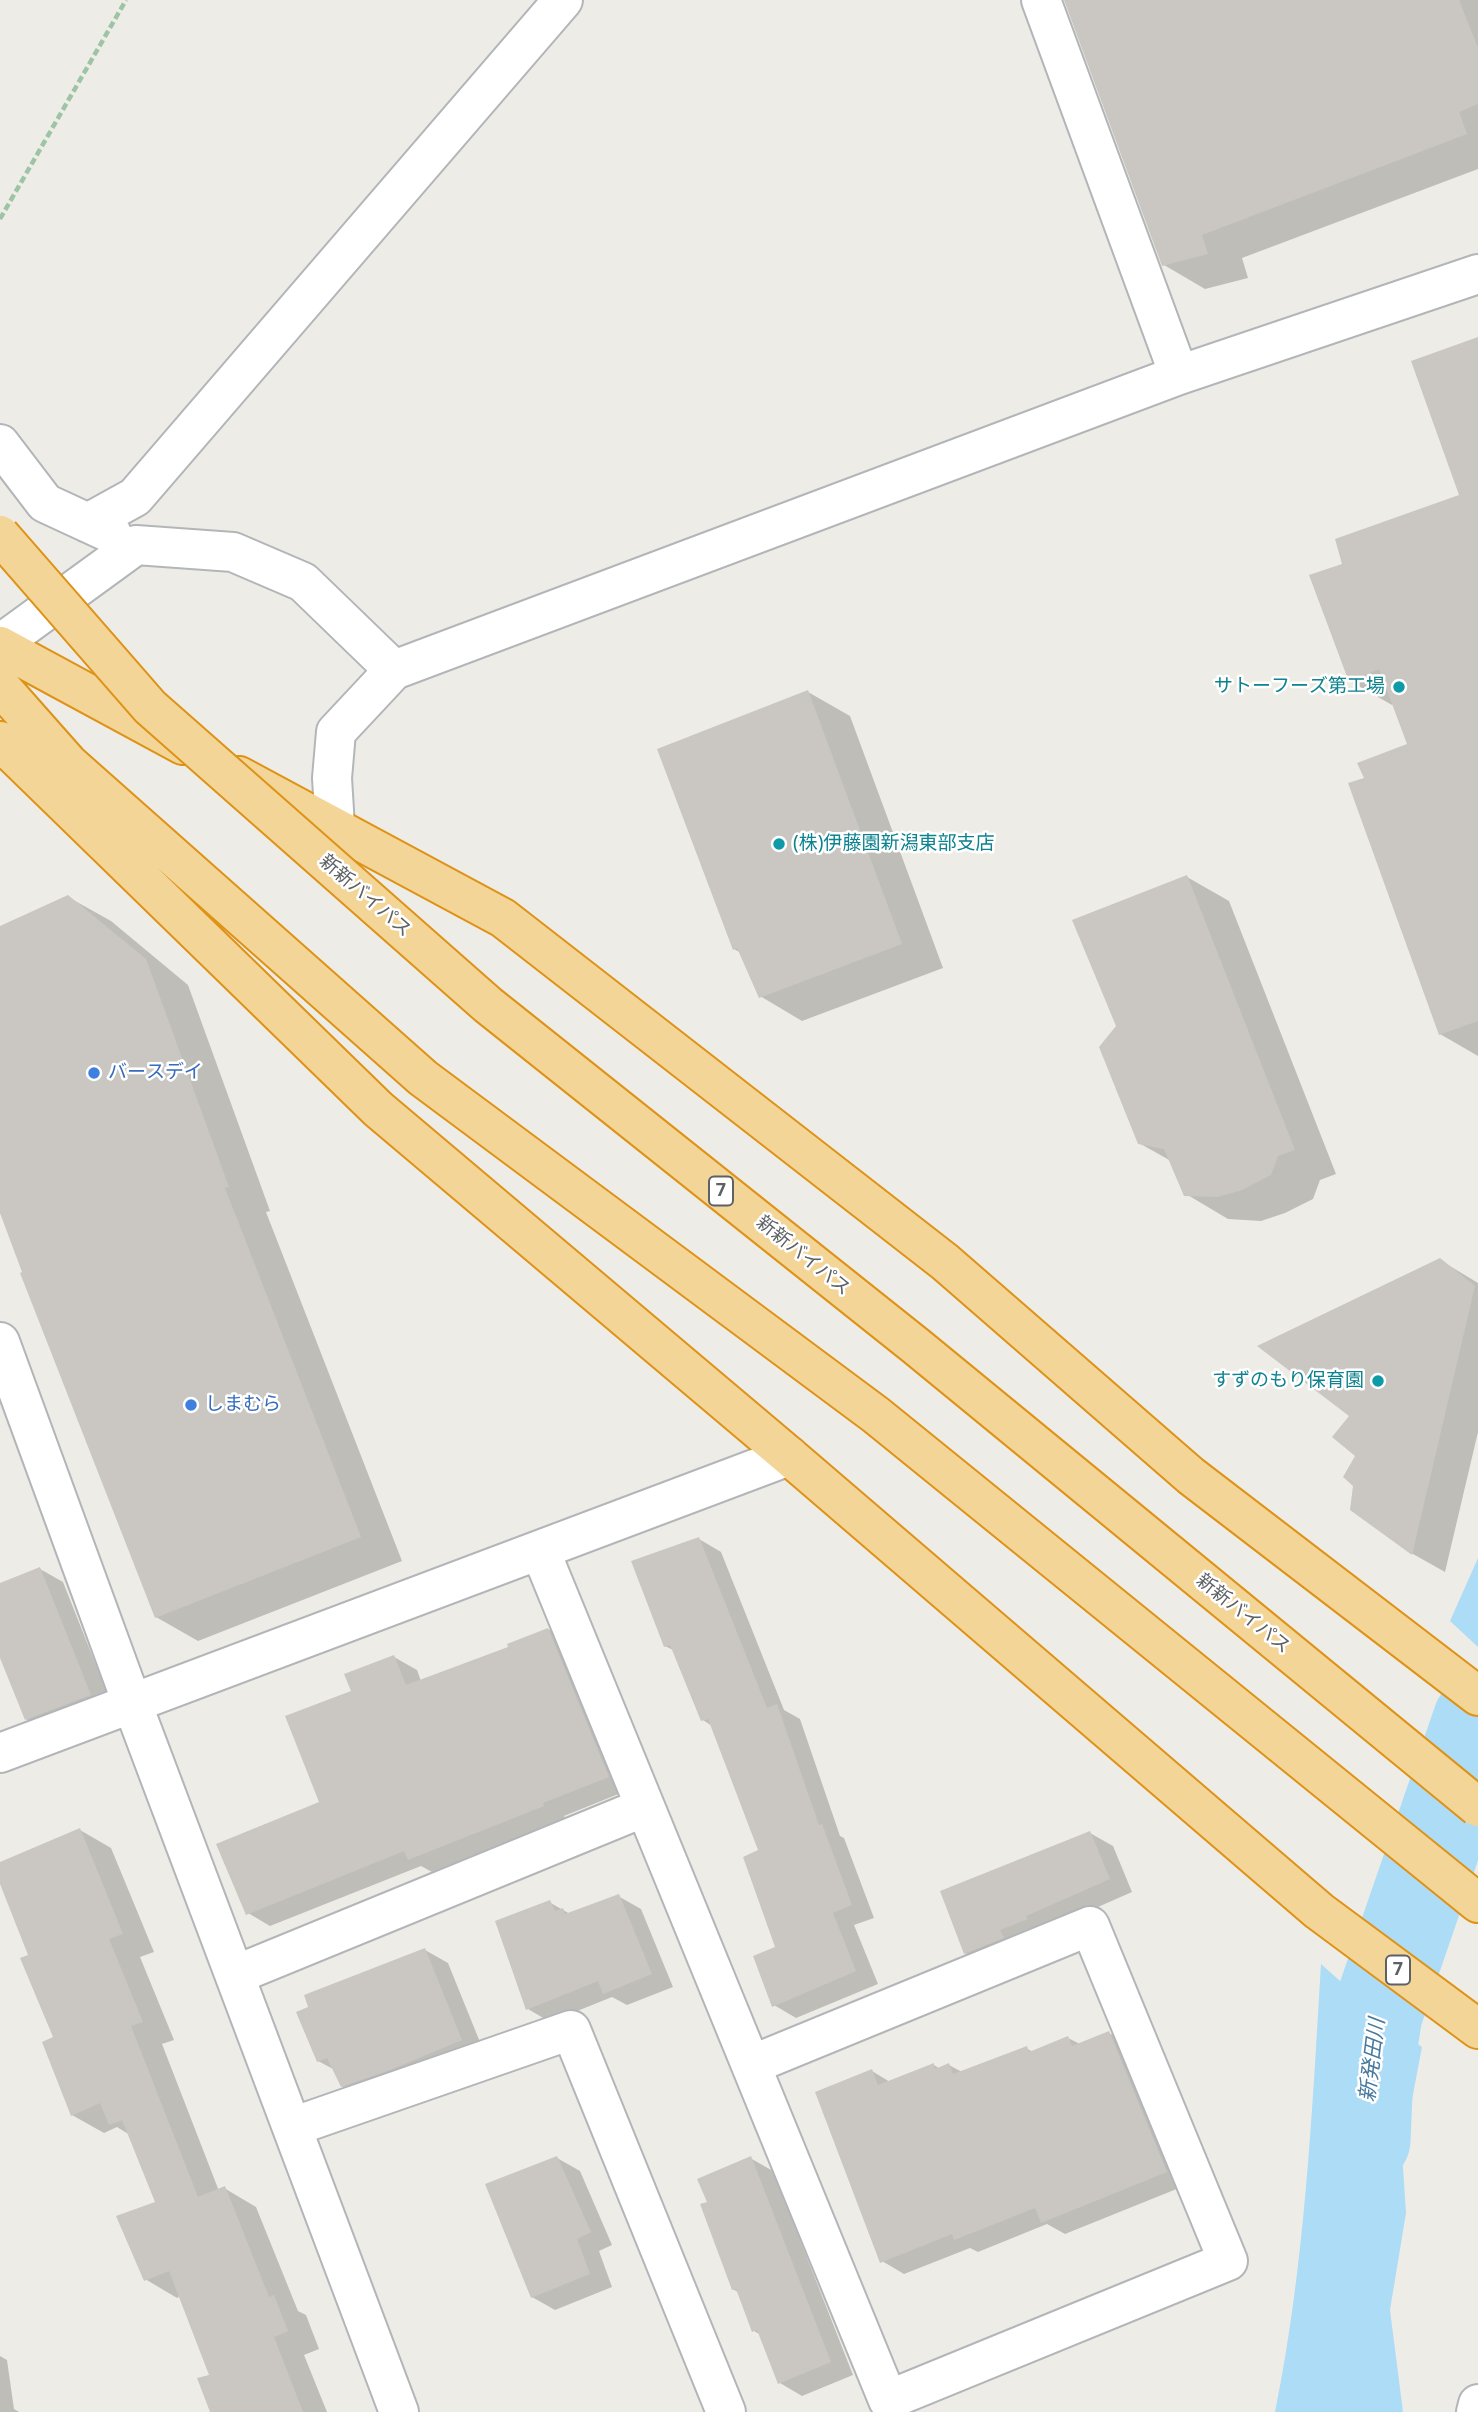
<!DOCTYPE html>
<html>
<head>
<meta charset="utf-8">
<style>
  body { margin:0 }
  canvas { display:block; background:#eeece6 }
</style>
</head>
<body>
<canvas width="1478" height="2412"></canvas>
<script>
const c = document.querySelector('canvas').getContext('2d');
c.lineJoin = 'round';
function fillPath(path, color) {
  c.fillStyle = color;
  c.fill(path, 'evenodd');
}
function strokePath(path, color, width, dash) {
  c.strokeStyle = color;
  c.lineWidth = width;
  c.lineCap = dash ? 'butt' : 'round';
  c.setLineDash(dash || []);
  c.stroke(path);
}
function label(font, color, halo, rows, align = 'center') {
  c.font = font + ' "Noto Sans","Noto Sans JP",sans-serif';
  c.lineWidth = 5;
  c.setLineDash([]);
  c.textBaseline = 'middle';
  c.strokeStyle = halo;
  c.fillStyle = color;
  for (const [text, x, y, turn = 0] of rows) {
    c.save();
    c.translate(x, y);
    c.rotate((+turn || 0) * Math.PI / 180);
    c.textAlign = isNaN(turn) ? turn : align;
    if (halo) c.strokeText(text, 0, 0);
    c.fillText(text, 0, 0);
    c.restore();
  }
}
const water = new Path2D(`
  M 1478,1558 L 1478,1647 L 1450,1621 Z
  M 1321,1964 L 1377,2014 L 1422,2047 L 1402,2152 L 1406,2213 L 1390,2310 L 1403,2412 L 1275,2412 C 1305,2265 1312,2113 1321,1964 Z`);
const shadow = new Path2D(`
  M 1066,0 L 1478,0 L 1478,169 L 1242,258 L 1248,278 L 1205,289 L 1164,265 Z
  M 1478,339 L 1478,1056 L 1440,1034 L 1366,779 L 1409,745 L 1394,704 L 1392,705 L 1350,681 L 1344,565 L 1461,496 Z
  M 808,692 L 850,716 L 943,968 L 802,1021 L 760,996 L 741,953 L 734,949 Z
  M 1187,877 L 1229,901 L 1336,1174 L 1320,1180 L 1313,1199 L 1285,1213 L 1261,1221 L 1228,1219 L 1186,1194 L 1171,1161 L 1139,1143 Z
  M 68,897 L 111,921 L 188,985 L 270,1211 L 266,1212 L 402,1561 L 198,1641 L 156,1617 L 0,1208 L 0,928 Z
  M 1440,1260 L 1478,1283 L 1478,1432 L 1445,1572 L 1413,1554 L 1352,1509 L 1357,1456 L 1351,1415 Z
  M 699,1539 L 721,1552 L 784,1710 L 800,1719 L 840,1836 L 844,1838 L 874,1918 L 854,1925 L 878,1984 L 796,2018 L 774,2005 L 777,1948 L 760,1851 L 712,1726 L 703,1720 L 675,1651 L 665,1646 Z
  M 40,1569 L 63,1582 L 113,1708 L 48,1732 L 26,1719 L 0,1654 L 0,1585 Z
  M 548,1629 L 570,1642 L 631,1789 L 564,1816 L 566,1819 L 432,1872 L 421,1866 L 270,1926 L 248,1913 L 321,1803 L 354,1692 L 394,1657 L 417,1670 L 421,1681 L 510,1648 Z
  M 80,1830 L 111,1848 L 154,1952 L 140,1957 L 174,2040 L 162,2044 L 219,2191 L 224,2188 L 256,2207 L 298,2311 L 306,2315 L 319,2349 L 304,2355 L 327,2412 L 212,2412 L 211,2376 L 180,2296 L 177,2298 L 145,2279 L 157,2203 L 130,2135 L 117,2127 L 104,2133 L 72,2115 L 55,2038 L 31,1957 L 0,1879 L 0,1864 Z
  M 1090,1833 L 1113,1846 L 1132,1892 L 1048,1929 L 987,1966 L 965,1953 Z
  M 618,1896 L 641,1909 L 673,1987 L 627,2005 L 612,1997 L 550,2022 L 528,2009 L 549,1902 L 570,1914 Z
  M 425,1950 L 448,1963 L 484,2052 L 365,2099 L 342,2086 L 335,2070 L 318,2061 Z
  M 1109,2033 L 1132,2046 L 1189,2184 L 1065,2234 L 1047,2224 L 978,2252 L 970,2248 L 904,2274 L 882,2261 L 872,2071 L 890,2082 L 934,2065 L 940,2069 L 949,2065 L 962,2072 L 1026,2048 L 1033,2052 L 1068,2038 L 1080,2044 Z
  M 557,2158 L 580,2171 L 612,2245 L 599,2251 L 612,2287 L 555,2310 L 532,2297 Z
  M 750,2158 L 773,2171 L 853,2375 L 802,2396 L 780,2383 L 761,2335 L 754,2331 L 739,2293 L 733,2289 Z
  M 0,2356 L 7,2360 L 14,2409 L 19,2412 L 0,2412 Z`);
const river = new Path2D(`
  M 1365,2140 L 1368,2071 L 1377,2014 L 1478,1721`);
const building = new Path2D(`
  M 1064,0 L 1459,0 L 1478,48 L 1478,104 L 1459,112 L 1467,134 L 1202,235 L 1208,254 L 1162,266 Z
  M 1478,337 L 1478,1021 L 1439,1035 L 1348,783 L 1364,778 L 1357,763 L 1407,744 L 1379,669 L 1349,682 L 1309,575 L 1342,564 L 1335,539 L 1459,495 L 1411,361 Z
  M 808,690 L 902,944 L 759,998 L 737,948 L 733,950 L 657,749 Z
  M 1187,875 L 1295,1150 L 1278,1156 L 1271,1175 L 1242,1190 L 1218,1197 L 1184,1196 L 1164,1149 L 1138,1144 L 1099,1047 L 1116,1026 L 1072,920 Z
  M 68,895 L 146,959 L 229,1187 L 225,1188 L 361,1537 L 155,1618 L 20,1273 L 22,1272 L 0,1213 L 0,926 Z
  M 1440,1258 L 1475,1286 L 1412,1555 L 1350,1510 L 1353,1486 L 1343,1477 L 1355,1456 L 1332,1437 L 1349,1416 L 1257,1346 Z
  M 699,1537 L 767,1708 L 777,1704 L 819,1825 L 822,1824 L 852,1905 L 833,1913 L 856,1971 L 772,2007 L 753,1956 L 775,1947 L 743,1857 L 758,1850 L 708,1719 L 701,1721 L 670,1645 L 664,1647 L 631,1561 Z
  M 40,1567 L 91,1695 L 25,1720 L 0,1658 L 0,1583 Z
  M 548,1628 L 609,1777 L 543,1803 L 544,1806 L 408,1860 L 404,1851 L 246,1915 L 216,1844 L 319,1802 L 285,1716 L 351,1691 L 344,1674 L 394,1655 L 406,1685 L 508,1647 L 507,1644 Z
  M 80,1828 L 123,1934 L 109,1939 L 143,2022 L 131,2026 L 198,2197 L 225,2186 L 269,2297 L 274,2295 L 288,2331 L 274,2337 L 303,2412 L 210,2412 L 197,2378 L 209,2375 L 169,2271 L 144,2281 L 116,2216 L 155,2202 L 122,2120 L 109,2125 L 100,2103 L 71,2116 L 42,2042 L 53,2037 L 20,1958 L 28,1955 L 0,1884 L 0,1862 Z
  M 1090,1831 L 1110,1879 L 1026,1916 L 1028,1919 L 1000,1930 L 1004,1938 L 964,1954 L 940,1891 Z
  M 619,1894 L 652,1974 L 603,1994 L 598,1981 L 526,2010 L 495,1921 L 550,1900 L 555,1911 L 563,1908 L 565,1914 Z
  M 425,1948 L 462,2040 L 390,2070 L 341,2087 L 327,2058 L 317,2062 L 296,2012 L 308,2007 L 304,1995 Z
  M 1109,2031 L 1167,2172 L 1041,2223 L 1035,2208 L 954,2240 L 952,2234 L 880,2263 L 815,2092 L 872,2069 L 878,2085 L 934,2063 L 935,2069 L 949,2063 L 953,2074 L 1027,2046 L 1029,2052 L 1068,2036 L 1072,2046 Z
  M 557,2156 L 591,2232 L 577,2239 L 590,2274 L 531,2298 L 485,2184 Z
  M 751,2156 L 831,2362 L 778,2384 L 757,2330 L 752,2332 L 736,2289 L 732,2290 L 700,2204 L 707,2202 L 697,2179 Z`);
const path = new Path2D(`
  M 0,219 L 126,0`);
const street = new Path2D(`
  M 1041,0 L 1179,375
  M 0,444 L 45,503 L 112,534
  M 88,523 L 135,497 L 563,0
  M 0,644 L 136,545 L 233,552 L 303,582 L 394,670
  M 335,827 L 332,778 L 336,732 L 394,670 L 1179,375 L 1478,274
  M 0,1342 L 132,1703 L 399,2412
  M 540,1550 L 888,2400 L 1228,2261 L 1090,1926 L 751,2065
  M 0,1753 L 789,1456
  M 235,1975 L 645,1807
  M 292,2127 L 571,2030 L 726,2412`);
const secondary = new Path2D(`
  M 1476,2412 L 1478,2404`);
const highway = new Path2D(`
  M 0,646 L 183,745
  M 0,686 L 69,764 L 423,1078 L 876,1415 L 1478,1903
  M 0,741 L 378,1109 L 789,1456 L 1319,1911 L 1478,2029
  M 239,776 L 503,918 L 945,1262 L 1191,1476 L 1478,1696`);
const highwayBridge = new Path2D(`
  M 0,535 L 150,707 L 488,1005 L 916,1346 L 1478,1807`);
const markers = [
  [1399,687,7,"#0f9aa8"],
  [779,844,7,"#0f9aa8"],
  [94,1073,7,"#3f7fe0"],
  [1378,1381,7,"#0f9aa8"],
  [191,1405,7,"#3f7fe0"]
];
const shields = [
  [721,1191,24],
  [1398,1970,24]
];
const shieldNames = [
  ["7",721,1191],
  ["7",1398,1970]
];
const cultureNames = [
  ["サトーフーズ第工場",1385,687],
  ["(株)伊藤園新潟東部支店",793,844,"left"],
  ["すずのもり保育園",1364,1381]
];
const streetNames = [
  ["新新バイパス",365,896,41],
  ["新新バイパス",803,1256,39],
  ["新新バイパス",1243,1614,39]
];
const shopNames = [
  ["バースデイ",108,1073],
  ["しまむら",205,1405]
];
const waterNames = [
  ["新発田川",1373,2060,-83]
];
fillPath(water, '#addcf7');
fillPath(shadow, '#0003');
strokePath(river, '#addcf7', 91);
fillPath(building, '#cac7c2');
strokePath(street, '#b3b6b9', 42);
strokePath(secondary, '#b2b5b9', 42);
strokePath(highway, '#de9216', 42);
strokePath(path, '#9ec4a6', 4.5, [7, 3.5]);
strokePath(street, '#fff', 38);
strokePath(secondary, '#fff', 38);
strokePath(highway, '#f3d598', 38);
strokePath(highwayBridge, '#de9216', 42, []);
strokePath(highwayBridge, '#f3d598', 38);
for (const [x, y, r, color] of markers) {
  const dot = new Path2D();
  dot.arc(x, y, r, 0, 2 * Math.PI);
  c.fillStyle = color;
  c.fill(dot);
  strokePath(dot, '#fff', 2.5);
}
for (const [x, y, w] of shields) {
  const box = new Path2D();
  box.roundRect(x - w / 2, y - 14.5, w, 29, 5);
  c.fillStyle = '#fff';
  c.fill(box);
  strokePath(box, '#5d6165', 2);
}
label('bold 18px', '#5d6165', null, shieldNames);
label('19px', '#0d838f', '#fff', cultureNames, 'right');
label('19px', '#5d6165', '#fff', streetNames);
label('19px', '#366cbe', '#fff', shopNames, 'left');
label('italic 21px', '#48799f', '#fff', waterNames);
</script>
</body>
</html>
